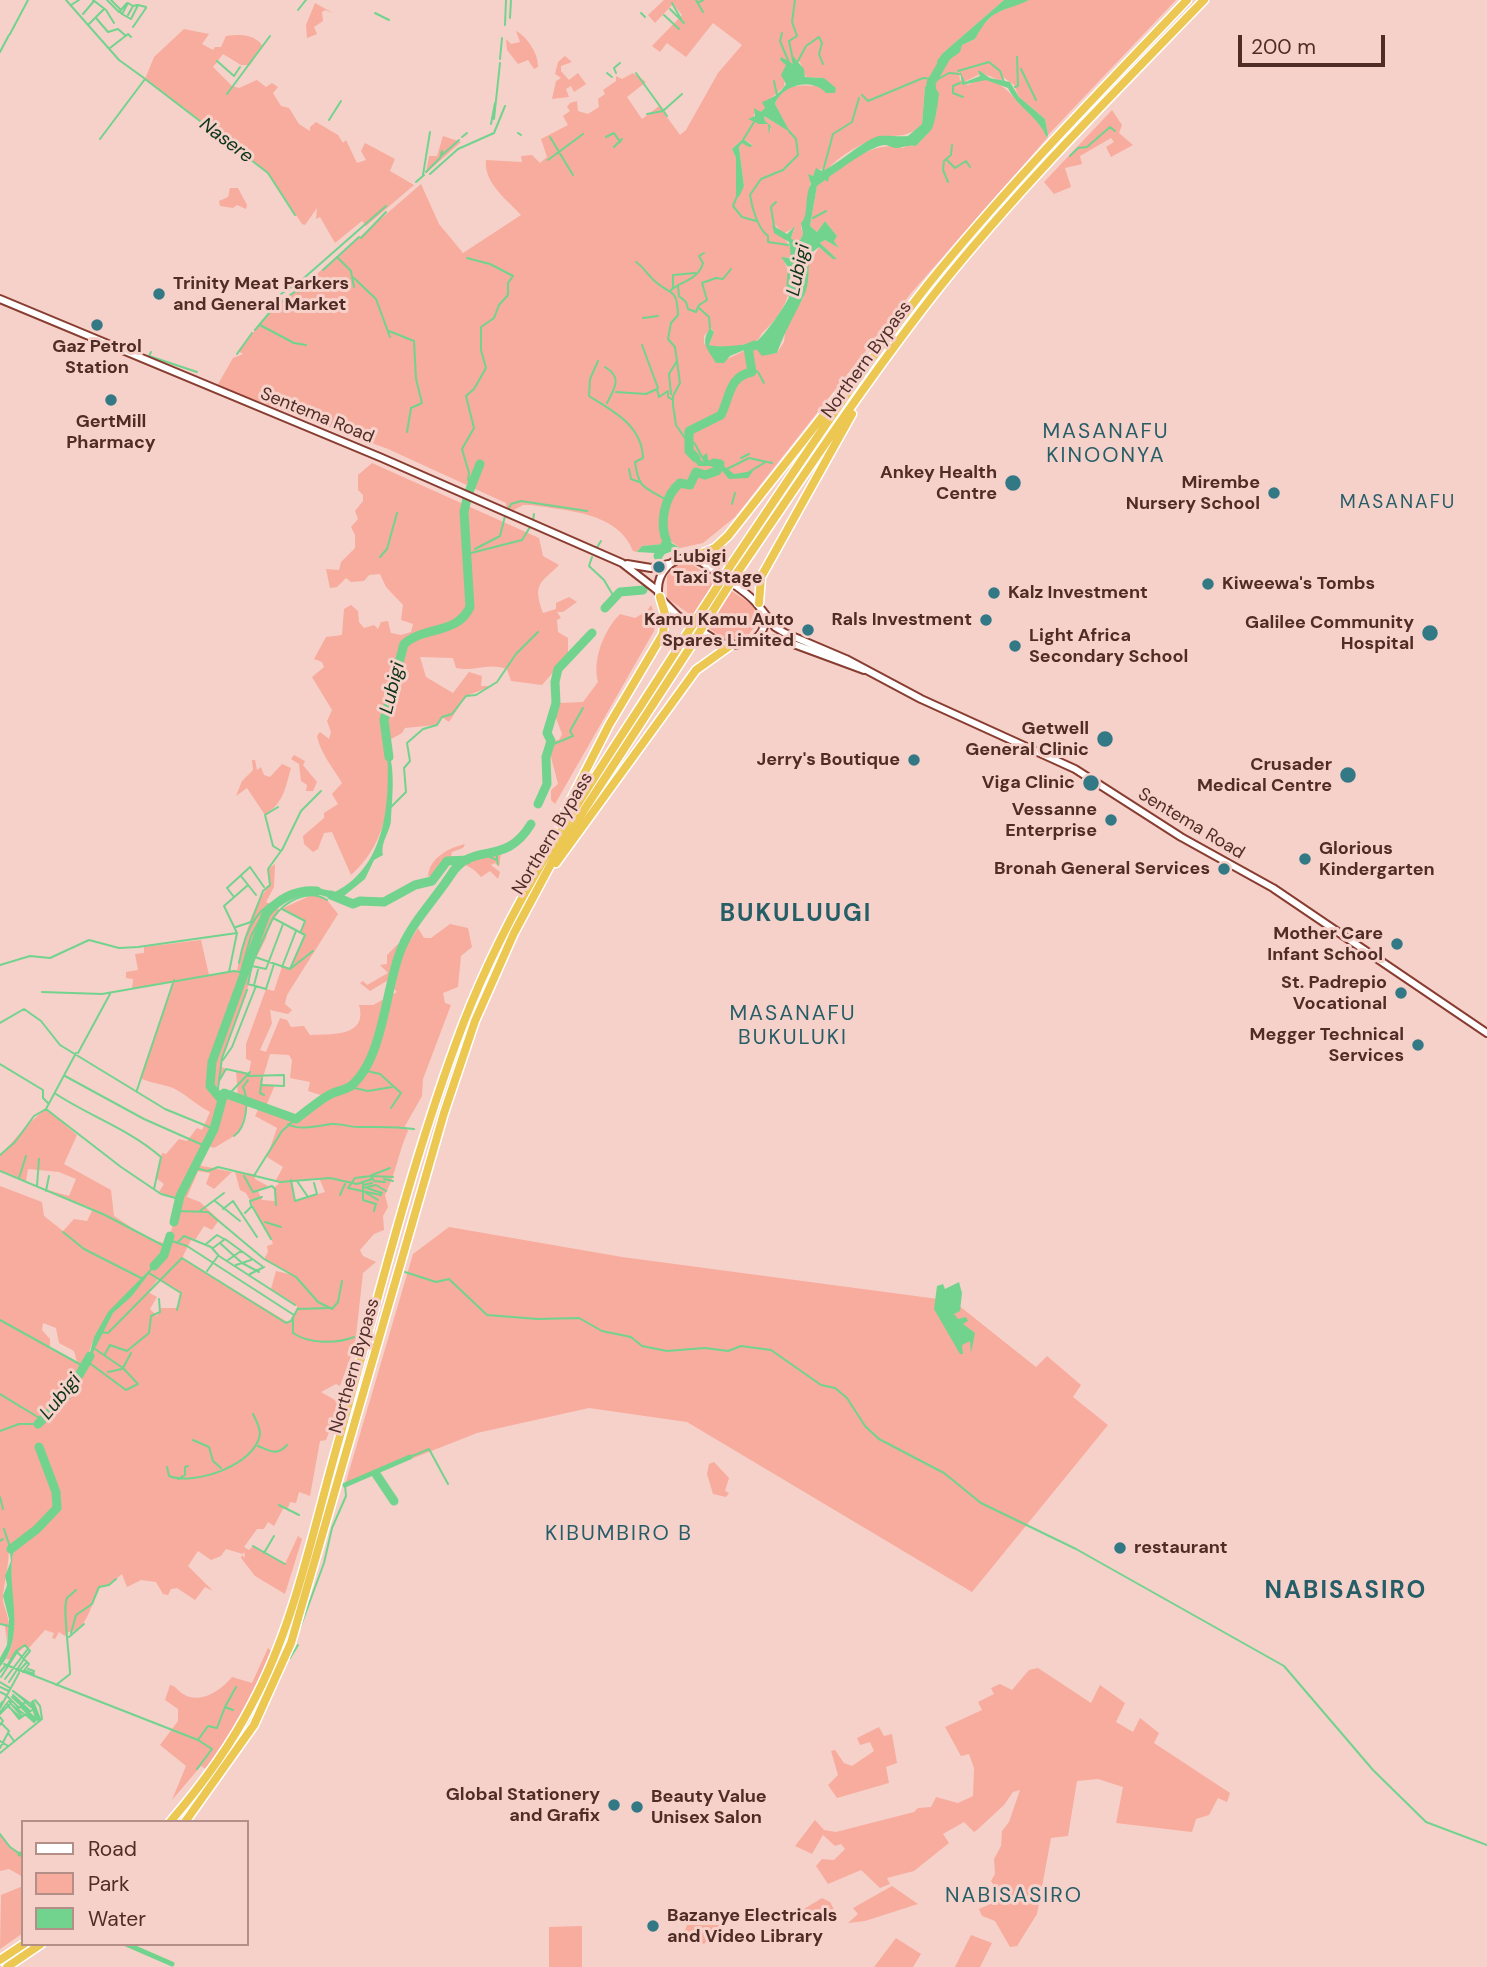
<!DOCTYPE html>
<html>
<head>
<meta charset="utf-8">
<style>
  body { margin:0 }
  #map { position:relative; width:1487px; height:1967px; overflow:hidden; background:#f6d1ca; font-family:"DM Sans",sans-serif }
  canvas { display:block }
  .legend { position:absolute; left:21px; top:1820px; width:228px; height:126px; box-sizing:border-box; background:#f6d1ca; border:2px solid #b38f88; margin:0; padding:9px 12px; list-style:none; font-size:21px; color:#4f2c26 }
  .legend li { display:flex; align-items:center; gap:14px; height:35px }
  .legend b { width:35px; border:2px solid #b38f88 }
  .scale { position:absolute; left:1238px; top:35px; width:147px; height:32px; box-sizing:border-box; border:4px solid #4f2c26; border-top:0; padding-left:9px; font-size:21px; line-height:24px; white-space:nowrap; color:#4f2c26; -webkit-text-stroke:5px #f6d1ca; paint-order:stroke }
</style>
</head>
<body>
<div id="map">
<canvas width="1487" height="1967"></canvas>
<ul class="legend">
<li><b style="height:9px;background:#fff"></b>Road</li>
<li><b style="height:19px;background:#f7ac9d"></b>Park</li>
<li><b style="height:19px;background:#72d38e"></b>Water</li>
</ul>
<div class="scale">200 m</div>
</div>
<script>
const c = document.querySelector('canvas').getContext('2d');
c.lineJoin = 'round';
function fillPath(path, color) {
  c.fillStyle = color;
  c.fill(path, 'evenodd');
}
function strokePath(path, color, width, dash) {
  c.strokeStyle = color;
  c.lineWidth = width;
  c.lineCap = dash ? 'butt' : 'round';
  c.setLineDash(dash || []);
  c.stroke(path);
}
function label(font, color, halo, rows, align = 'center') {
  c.font = font + ' "DM Sans",sans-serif';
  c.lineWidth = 6;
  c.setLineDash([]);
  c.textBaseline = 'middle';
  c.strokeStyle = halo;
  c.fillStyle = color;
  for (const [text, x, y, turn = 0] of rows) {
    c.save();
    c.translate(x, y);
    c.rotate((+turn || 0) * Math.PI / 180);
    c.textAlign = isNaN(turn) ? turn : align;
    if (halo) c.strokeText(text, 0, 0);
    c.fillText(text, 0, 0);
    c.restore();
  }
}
const green = new Path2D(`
  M 664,0 L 1004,0 L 943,53 L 938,67 L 962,45 L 975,39 L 978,30 L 995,13 L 1029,0 L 1176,0 L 1048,135 L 1045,119 L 1019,97 L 1014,85 L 1003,77 L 1001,81 L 982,73 L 964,82 L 960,72 L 959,73 L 960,80 L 968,85 C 990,71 1005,87 1019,103 C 1031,116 1041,121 1047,138 L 912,292 L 735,517 L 703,543 L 680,548 L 668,539 L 663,544 L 642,546 L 637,552 L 633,551 C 618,512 568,511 531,505 L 523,505 L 512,511 L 507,509 L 506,503 L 388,449 L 217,386 L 233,358 L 243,354 L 238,351 L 275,306 L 304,285 L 421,184 L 439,224 L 463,253 L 521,215 C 508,201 483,182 486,160 L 522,162 L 521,156 L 532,155 L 540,163 L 547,157 L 541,139 L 568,125 L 563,116 L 570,111 L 567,107 L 570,103 L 577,101 L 578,111 L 588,114 L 599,107 L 598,99 L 605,94 L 603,90 L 616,81 L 616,76 L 622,79 L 633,73 L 646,82 L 627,97 L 642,119 L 659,106 L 680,135 L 686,130 L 718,73 L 742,45 L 713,23 L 686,57 L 667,43 L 660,52 L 652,46 L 682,15 L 673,4 L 655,23 L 648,15 ZM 795,59 L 800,62 L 806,77 L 824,78 L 832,87 C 811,87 784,78 775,104 L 789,131 L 764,116 L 765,122 L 771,126 L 770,133 L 768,124 L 752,121 L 756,109 L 761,113 L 765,108 L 764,104 L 784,87 L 786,65 L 793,64 ZM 929,81 C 945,105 935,127 916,146 L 909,145 L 903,148 C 872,139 839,168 817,186 L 810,226 L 817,232 L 825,221 L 837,236 L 834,241 L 839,248 L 825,240 L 820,243 L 837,259 L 819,247 L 815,254 L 809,255 L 804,297 L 786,326 L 784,342 L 777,353 C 760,355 766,355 754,346 L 721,362 L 704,343 L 704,336 L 711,328 L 714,332 L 709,345 C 721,349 746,346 755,341 C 759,340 760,336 762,333 C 784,313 800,285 782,258 L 791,257 C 792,240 780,239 775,224 L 783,234 L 795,227 L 791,238 L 798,244 L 803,234 L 801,227 C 812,210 804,185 817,169 L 827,170 C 836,158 863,142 878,138 C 896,134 908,139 922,124 L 925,87 ZM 743,139 L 753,145 L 742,143 L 739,146 L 744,186 L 736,192 L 736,158 L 732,149 Z
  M 315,3 L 333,13 L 325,10 L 322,12 L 323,21 L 314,27 L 317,34 L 307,38 L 306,25 Z
  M 184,29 L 209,34 L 202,44 L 213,50 L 215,47 L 221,47 L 226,36 C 239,34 254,34 262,45 L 250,65 L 241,65 L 223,54 L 213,67 L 232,86 L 239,88 L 257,80 L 266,87 L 272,83 L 278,87 L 273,93 L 281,106 L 289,108 L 299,124 L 310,131 L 310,127 L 316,122 L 338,135 L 343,143 L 346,140 L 357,163 L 366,160 L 361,151 L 365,143 L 395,159 L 390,171 L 414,185 L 366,226 L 362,221 L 335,243 L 320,217 L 316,219 L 317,208 L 305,225 L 302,224 L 268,173 L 145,79 L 154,57 Z
  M 516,31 C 527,36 539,55 538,67 L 534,69 L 528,60 L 518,64 L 507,50 L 506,39 L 511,44 L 520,42 Z
  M 565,56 L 572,62 L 561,66 L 561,71 L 569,80 L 578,73 L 586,84 L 574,92 L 571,86 L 566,89 L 569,97 L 552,99 L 556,81 L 561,78 L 555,74 L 558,62 Z
  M 1112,110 L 1122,125 L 1119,133 L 1133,145 L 1111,157 L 1106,147 L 1114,142 L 1111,138 L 1080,156 L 1082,164 L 1065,168 L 1071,187 L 1054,194 L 1044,182 Z
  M 443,136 L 461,142 L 426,173 L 429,156 L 437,156 Z
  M 230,188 L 238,188 L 247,205 L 246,209 L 237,205 L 233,208 L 220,206 L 219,201 L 228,197 Z
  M 372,463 L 539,538 L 543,556 L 559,565 C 541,583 532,583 543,613 L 556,609 L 556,603 L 569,597 L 577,602 L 563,612 L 557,612 L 561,618 L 557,620 L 558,632 L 568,638 L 568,655 L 542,685 L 511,681 L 507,669 C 486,662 475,672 456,668 L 453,658 L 420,657 L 426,677 L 453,693 L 469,672 L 482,676 L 481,686 L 492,686 L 466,696 L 449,722 L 442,717 L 437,725 L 405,728 L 402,733 L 386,742 C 395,790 388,843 351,875 L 332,832 L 324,833 L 318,849 L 313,852 L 304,844 L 303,836 L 324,818 L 324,813 L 338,804 L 332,794 L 342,783 C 333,768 320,752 317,736 L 320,732 L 329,739 L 331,732 L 327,721 L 332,710 L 312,677 L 324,667 L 322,662 L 314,659 L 326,637 L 342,635 L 344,609 L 351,605 L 358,611 L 359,622 L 364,628 L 374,625 L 378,629 L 381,622 L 388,621 L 391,633 L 401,635 L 411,632 L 413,624 L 401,620 L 403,605 L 386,587 L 380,574 L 369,575 L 364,581 L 351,582 L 346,578 L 337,587 L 330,588 L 326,569 L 339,570 L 341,562 L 355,548 L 355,535 L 351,527 L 358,519 L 355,511 L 363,501 L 363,495 L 358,490 L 358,475 Z
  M 690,563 L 754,606 L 755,626 L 746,638 L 724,639 L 667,598 L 667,576 L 676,566 Z
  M 651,605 L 656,617 L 654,631 L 555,804 L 551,800 L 551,790 L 558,784 L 550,753 L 552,741 L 559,740 L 562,734 L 553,710 L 560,703 L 583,702 L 598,682 C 592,660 604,630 620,614 L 635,618 L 647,611 Z
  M 294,755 L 305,761 L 303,765 L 317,782 L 313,791 L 306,791 L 307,785 L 301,781 L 299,764 L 291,759 Z
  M 252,760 L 255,760 L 257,770 L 261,767 L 264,775 L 270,777 L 282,764 L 291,768 C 285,789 284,802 265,815 L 247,788 L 236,796 L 242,781 L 253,770 Z
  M 465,844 L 463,848 L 452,852 L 451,856 L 476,859 L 480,852 L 502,845 L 499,867 L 495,863 L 491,865 L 500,872 L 498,879 L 490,871 L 481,877 C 475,869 461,860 448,862 L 437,878 L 428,876 C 430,857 449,848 465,844 Z
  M 275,864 L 274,887 L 266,902 L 280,910 L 269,926 L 266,938 L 252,966 L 249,984 L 222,1058 L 221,1067 L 226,1069 L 217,1086 L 217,1095 L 220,1098 L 217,1116 L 224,1093 L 238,1096 L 236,1071 L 249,1074 L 251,1061 L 246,1059 L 246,1044 L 266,989 L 274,991 L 282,967 L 290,969 L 305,935 L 301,932 L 305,921 L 281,909 L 314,894 L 327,900 L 338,914 L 287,995 L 285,1004 L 292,1010 L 288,1014 L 270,1010 L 272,1023 L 260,1050 L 266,1052 L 280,1018 L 287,1020 L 291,1027 L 304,1026 L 310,1035 C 332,1034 368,1037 359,1005 L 373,1005 L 397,992 L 394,989 L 386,991 L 387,986 L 393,984 L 390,979 L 370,991 L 360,983 L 363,981 L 367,985 L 388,973 L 380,965 L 387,964 L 387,955 L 400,942 L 400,939 L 411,939 L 418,928 L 424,938 L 431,938 L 450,924 L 468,928 L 472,947 L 461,956 L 458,987 L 443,993 L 445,1003 L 451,1005 L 423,1079 L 422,1096 L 405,1126 L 408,1131 C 398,1153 396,1174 385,1195 L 388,1207 L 383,1216 L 384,1230 L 374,1234 L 360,1250 L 363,1256 L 376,1262 L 363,1273 L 355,1345 L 340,1386 L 336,1384 L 321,1392 L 340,1403 L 326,1440 L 320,1441 L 310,1496 L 299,1492 L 296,1503 L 290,1502 L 288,1508 L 284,1507 L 274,1526 L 268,1522 L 264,1529 L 257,1529 L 244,1547 L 249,1550 L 253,1546 L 285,1564 L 298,1536 L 302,1539 L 285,1594 L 255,1576 L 241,1558 L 242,1555 L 245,1558 L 244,1551 L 243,1554 L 226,1549 L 221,1556 L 211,1560 L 198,1551 L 188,1566 L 213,1591 L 205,1587 L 195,1600 L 177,1588 L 171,1589 L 168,1595 L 163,1594 L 156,1582 L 141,1580 L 127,1587 L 122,1574 L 109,1585 L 99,1587 C 92,1602 87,1632 68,1632 L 65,1636 L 59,1632 L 55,1639 L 52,1638 L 54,1633 L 45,1630 L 28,1649 L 25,1646 L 11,1660 L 6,1659 C 26,1629 0,1567 18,1543 L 9,1546 C 9,1565 5,1578 3,1596 C 2,1604 7,1611 8,1619 C 10,1626 7,1635 7,1642 L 5,1626 L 0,1624 L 0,1186 L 42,1202 L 44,1216 L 63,1231 L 74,1219 L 87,1221 L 93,1209 L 37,1187 L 69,1196 L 76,1179 L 59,1172 L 28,1169 L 26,1181 L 0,1171 L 0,1155 C 15,1140 29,1121 46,1109 L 77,1135 L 64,1164 L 111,1190 L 114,1216 L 149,1239 L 168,1244 L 179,1200 L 159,1192 L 164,1184 L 156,1178 L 162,1153 L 166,1154 L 179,1139 L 187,1141 L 197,1128 L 202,1130 L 210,1112 C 198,1106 189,1097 177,1090 C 167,1084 151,1084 140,1078 L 173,981 L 132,989 L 133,979 L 126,978 L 126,972 L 138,970 L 135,954 L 144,953 L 144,947 L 201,940 L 209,975 L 237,971 C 243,943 251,906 270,885 L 268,869 ZM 270,1054 L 289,1055 L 292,1060 L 290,1078 L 310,1082 L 308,1091 L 327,1097 L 296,1119 L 263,1106 L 266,1106 L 275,1085 L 261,1084 ZM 245,1101 L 260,1106 L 255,1116 L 277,1128 L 267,1157 L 283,1167 L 276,1180 L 280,1182 L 274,1188 L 275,1201 L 262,1200 L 258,1191 L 268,1186 L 255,1179 L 254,1174 L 235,1172 L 240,1190 L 246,1193 L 271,1239 L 273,1244 L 267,1246 L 268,1252 L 264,1259 L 293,1275 L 276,1271 L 271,1289 L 298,1307 L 289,1323 L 182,1258 L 192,1238 L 195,1240 L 204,1226 L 212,1230 L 219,1220 L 200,1202 L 187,1197 L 198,1171 L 210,1173 L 206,1184 L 214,1189 L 232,1172 L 198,1165 L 209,1146 L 214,1148 L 239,1133 L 246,1111 ZM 304,1179 L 320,1180 L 325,1192 L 295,1201 L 292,1181 ZM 148,1271 L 132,1296 L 122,1301 L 109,1318 L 87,1364 C 92,1322 123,1301 148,1271 ZM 158,1279 L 180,1293 L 178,1308 L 161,1308 L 157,1316 L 150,1309 L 157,1297 L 148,1292 ZM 43,1323 L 56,1328 L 59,1343 L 74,1351 L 77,1362 L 50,1349 L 50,1339 L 42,1330 Z
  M 449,1227 L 622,1257 L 953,1301 L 1036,1367 L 1047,1356 L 1081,1385 L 1073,1397 L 1108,1425 L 972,1592 L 687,1422 L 589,1408 L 477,1433 L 345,1485 L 413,1254 Z
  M 714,1462 L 729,1478 L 725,1491 L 729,1493 L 726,1497 L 713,1494 L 707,1474 L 709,1464 Z
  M 268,1648 L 272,1652 C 259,1693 232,1735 206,1769 L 201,1766 L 172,1800 L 186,1766 L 160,1745 L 178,1721 L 178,1709 L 165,1700 L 170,1685 C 178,1687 177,1691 183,1694 C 201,1705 221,1690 232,1677 L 252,1683 Z
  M 1038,1668 L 1091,1703 L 1100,1685 L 1125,1703 L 1116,1722 L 1133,1732 L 1140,1718 L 1159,1733 L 1154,1743 L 1230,1793 L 1227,1802 L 1218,1798 L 1209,1815 L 1196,1819 L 1192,1832 L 1116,1823 L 1123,1787 L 1098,1779 L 1077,1781 L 1068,1836 L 1051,1838 L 1037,1914 L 1017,1946 L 1010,1947 L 995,1921 L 982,1916 L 979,1909 L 997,1901 L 999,1893 L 991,1881 L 995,1874 L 994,1859 L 1001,1846 L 1002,1831 L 1009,1822 L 1020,1790 L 1013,1792 L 1004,1805 L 977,1830 L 974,1832 L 964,1822 L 943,1834 L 949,1843 L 914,1871 L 887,1878 L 890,1884 L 880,1888 L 861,1870 L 828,1884 L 816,1866 L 822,1859 L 834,1860 L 845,1849 L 841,1844 L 835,1846 L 823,1835 L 812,1854 L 795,1846 L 815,1820 L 824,1830 L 836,1832 L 914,1812 L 918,1808 L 931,1807 L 936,1797 L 958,1803 L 973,1796 L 974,1768 L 969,1754 L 961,1756 L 945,1727 L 982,1710 L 978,1702 L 994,1694 L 991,1688 L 1000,1684 L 1012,1690 L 1029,1670 Z
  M 879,1727 L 884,1736 L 892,1734 L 897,1763 L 886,1767 L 889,1783 L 837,1798 L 828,1785 L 838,1775 L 831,1751 L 835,1750 L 844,1763 L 852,1766 L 874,1751 L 870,1742 L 860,1745 L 857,1738 Z
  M 0,1834 L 10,1847 L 23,1854 L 23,1877 L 9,1869 L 0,1871 Z
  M 23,1886 L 23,1933 L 0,1949 L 1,1895 Z
  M 892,1886 L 918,1904 L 865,1921 L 848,1923 L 858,1914 L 853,1908 Z
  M 822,1898 L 830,1902 L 836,1913 L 819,1922 L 808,1921 L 811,1919 L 804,1909 Z
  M 687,1925 L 722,1925 L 704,1944 L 683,1935 Z
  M 582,1926 L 582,1967 L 549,1967 L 549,1927 Z
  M 971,1935 L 992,1943 L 980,1967 L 955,1967 Z
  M 896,1938 L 921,1954 L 913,1967 L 874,1967 Z`);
const water = new Path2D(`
  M 1004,0 L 1029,0 C 1000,14 993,6 975,39 L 962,45 L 960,52 L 938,68 L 937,61 L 943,53 Z
  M 793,56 L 804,69 L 805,77 L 824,78 L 836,88 L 835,93 L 826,93 C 813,77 781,85 775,104 L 790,132 L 764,116 L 765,121 L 771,126 L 769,134 L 768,124 L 759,124 L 748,119 L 755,116 L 754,108 L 761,112 L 765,108 L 762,102 C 771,99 780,94 786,84 L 781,75 L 786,65 L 780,60 L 781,57 L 793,64 Z
  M 960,71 L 965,82 L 980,76 L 978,71 L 980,71 L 990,78 L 1010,82 L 1019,97 L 1045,119 L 1048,135 L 1047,138 C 1039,117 1017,107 1008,88 L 986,80 L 962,85 Z
  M 929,81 L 939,93 C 938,103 936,119 932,129 L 916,146 C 908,144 903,148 895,148 C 893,148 888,145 885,145 C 872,145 841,169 829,177 L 828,182 L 825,180 L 817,186 L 810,226 L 817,232 L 825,221 L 837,236 L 834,241 L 839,248 L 825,240 L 820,243 L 837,259 L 833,259 L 819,247 L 809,255 C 808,268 810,283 804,296 C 794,316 784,333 777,353 L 762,356 L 754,346 L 730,356 L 724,363 L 716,363 C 707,348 700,343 710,328 L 714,332 L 709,345 C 719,348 751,345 757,341 C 764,336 786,305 789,297 L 786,291 L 788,267 L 781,257 L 791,258 L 789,242 L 774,233 L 772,225 L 787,234 L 795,226 L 791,238 L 798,244 L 803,234 L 801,223 C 809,217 804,195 811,184 L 808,174 L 813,176 L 816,168 L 822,171 C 833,168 866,138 879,136 C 888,135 898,137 908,136 L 922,124 L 925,87 Z
  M 743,139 L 753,146 L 749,147 L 742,143 L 739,147 L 744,186 L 739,197 L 736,195 L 736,158 L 732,149 Z
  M 689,451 L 705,463 L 703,456 L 707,453 L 708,460 L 719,462 L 734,474 L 753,471 L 748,478 L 729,479 L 718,466 L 698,466 Z
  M 665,539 L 680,548 L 660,556 L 654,553 L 637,552 L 642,546 L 663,544 Z
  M 387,747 C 396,768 392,798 391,819 C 391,831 380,842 383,855 L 374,860 L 365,879 L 339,900 L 305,891 L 314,887 L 335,892 C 388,865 390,799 387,747 Z
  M 160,1259 L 132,1296 L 113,1313 L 87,1364 L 94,1337 L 108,1312 Z
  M 959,1282 L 962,1293 L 960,1311 L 954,1314 L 958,1319 L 966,1317 L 968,1321 L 963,1324 L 975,1333 L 971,1353 L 970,1341 L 962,1345 L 963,1354 L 960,1354 L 934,1309 L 937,1286 L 943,1284 L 945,1289 Z
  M 17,1542 C 0,1577 31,1631 0,1667 L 0,1658 L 7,1645 L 9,1619 L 3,1596 L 7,1585 L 5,1576 L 11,1561 L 9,1546 Z`);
const stream = new Path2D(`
  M 66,0 L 119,60 L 144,78
  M 93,0 L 106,10 L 114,23
  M 107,0 L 119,12
  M 111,0 L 120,9
  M 696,0 L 703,12
  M 701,1 L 702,0
  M 699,2 L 703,0
  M 672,3 L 681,19
  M 71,5 L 79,0
  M 670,9 L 684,23
  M 298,10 L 306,0
  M 120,11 L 127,3
  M 120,12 L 122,14 L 128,3 L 133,6
  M 375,13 L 389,20
  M 641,13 L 645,17
  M 83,14 L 94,1
  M 122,14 L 131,19 L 138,5 L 146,7
  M 128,15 L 133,6 L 137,5
  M 664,15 L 679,29
  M 96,18 L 108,32 L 118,29 L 126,36
  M 510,18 L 511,0
  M 88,25 L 104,9
  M 505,25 L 506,0
  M 133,27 L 146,8
  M 782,33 L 780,41 L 790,65
  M 10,34 L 28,0
  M 110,48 L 128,34 L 131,37
  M 0,52 L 9,35
  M 500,59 L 502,38
  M 217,61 L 234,76 L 240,67
  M 798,61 L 806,46 L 819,37 L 822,43 L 819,54 L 823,64
  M 794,65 L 789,41 L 797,36 L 792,22 L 795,0
  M 1021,69 L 1036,100
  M 958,71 L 989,62 L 1000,71 L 1004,82
  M 607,73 L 612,77
  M 616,73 L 614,68 L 620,63
  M 636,73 L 667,116
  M 774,81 L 777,95
  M 931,83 L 949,73 L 960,74
  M 960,83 L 953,86 L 953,93 L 963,97
  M 1015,87 L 1018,86 L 1017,57
  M 227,94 L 270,36
  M 862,95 L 868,101 L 923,78 L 932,79
  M 647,114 L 663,111 L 682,94
  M 494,119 L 500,63
  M 329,120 L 341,101
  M 491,124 L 495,103
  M 518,133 L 521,135
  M 462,137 L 467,133
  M 550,137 L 573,175
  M 606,137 L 614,133 L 620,142
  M 100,139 L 145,79 L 268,173 L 295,215
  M 743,140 L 754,122
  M 614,147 L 622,139
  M 442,155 L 459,140
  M 1070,156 L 1078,148 L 1087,147 L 1110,127 L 1115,131
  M 548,160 L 583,134
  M 947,160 L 955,168 L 966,161 L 970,167
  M 823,171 L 833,134 L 852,122 L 859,98
  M 426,172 L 440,158 L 442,151
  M 430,174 L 458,149 L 494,133 L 505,106
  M 423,175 L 430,132
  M 416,182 L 424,175
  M 948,182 L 943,170 L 944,161 L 951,155 L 952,145
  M 738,194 L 733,206 L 742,217 L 756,221
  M 813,218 L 826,211
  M 774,226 L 771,207 L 776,202
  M 361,238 L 386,212
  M 788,245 L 768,242 L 768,236 C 758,229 752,208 750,195 L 761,179 L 783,170 L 798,155 L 796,139 L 789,131
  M 337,257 L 351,271 L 354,287
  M 467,258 L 490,264 L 513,276 L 508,283 L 508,295 L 499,305 L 494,318 L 481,327 L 481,350 L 486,368 L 474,389 L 466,396 L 474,428 L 462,449 L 469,473 L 468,480 L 473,484
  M 636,262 C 644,267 648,276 656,282 C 671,296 677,287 678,315 L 671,323 L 668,339 L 675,347 L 680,383 L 673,396 L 673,405 L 676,425 L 687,441
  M 323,270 L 359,237
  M 354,278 L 376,299 L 390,337
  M 678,286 L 679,296 L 686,302 L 688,309 L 696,312 L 699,305 L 707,300 L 702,283 L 716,278 L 723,279 L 731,269
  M 673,287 L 673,275 L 695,273
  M 671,290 C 682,281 699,279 703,263 L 699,256 L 704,253
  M 298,292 L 316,275
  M 281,294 L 304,278 L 386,206
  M 699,308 L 709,317 L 710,328
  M 643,318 L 658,316
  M 260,325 L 294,343 L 306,345
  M 255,330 L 275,306 L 304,285
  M 389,331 L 414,341 L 416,379 L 422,403 L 411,408 L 407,432
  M 642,345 L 658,388
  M 151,352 L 149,356 L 197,372
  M 237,354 L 252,333
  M 598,361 L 590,379 L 589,396 C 613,411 642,425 643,458 L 635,462 C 639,491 645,486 668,501
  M 605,367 C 624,378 613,390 607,403
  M 753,370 L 758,372 L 764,383
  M 616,392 L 646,394 L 657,389 L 659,397 L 668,391 L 668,397 L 673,400
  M 671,394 L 669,374 L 677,361
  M 687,438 L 695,444 L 706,464
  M 741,458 L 749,454
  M 629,469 L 631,479 L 639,482
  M 727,469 L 749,458 L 772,463
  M 749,472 L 764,463
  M 732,504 L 735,493
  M 508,510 L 511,504 L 521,501 L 587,511
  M 533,520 L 534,514
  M 475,549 L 500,536 L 505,516
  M 596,549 L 601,541
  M 467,554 L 522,540 L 530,527
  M 380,557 L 387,549 L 397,513
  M 592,557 L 589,566 L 604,580 L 614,597
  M 549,746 L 573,736 L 570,731 L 583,708
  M 391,807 L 406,792 L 404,768 L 410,761 L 407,743 L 423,729 L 437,725 L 442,717 L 452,714 L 466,696 L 476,695 L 497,682 L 516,654 L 538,632
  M 282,850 L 301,811 L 321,791
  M 497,852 L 497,859
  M 481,853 L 497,860 L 498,864
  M 241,876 L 256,895
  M 234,897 L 227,888 L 250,867 L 264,887
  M 282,909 L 305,921 L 301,931
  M 273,918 C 285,901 308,888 327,900
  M 236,927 L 251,922 L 263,891 L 270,885 L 268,869 L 281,851 L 273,846 L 265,815 L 278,807
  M 237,933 L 224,906 L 248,885
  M 255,957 L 273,918 L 305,935 L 290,969
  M 239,963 C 244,935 255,905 284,898
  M 0,965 L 30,956 L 50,958 L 89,940 L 119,948 L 138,947 L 237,933 L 229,972
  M 248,965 L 252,966 L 255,957 L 290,969 L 313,951
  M 282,967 L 296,931
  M 241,971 L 251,936 L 268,905
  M 245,972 L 250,974 L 248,984 L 266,989 L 274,964
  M 250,974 L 252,966 L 266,969 L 283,924
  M 254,985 L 258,970
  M 42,992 L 102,994 L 234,971 L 245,973
  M 0,1023 L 24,1009 L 41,1021 L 60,1045 L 165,1109 L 214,1129
  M 78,1053 L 110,994
  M 223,1060 L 232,1047 L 256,986
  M 0,1064 L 43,1090 L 43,1098 L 48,1103
  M 363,1070 L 380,1074 L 401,1093 L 391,1108
  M 65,1076 L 144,1119 L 205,1146
  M 248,1076 L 284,1075 L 284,1086 L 261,1085
  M 262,1078 L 260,1093 L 264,1095
  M 219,1081 L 226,1069 L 249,1074
  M 350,1087 L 368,1091 L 392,1087
  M 137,1090 L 174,980
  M 230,1093 L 250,1072
  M 56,1094 C 91,1117 129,1129 161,1157 L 154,1189
  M 217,1096 L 222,1058 L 247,990
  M 46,1109 L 121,1167 L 161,1194 L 179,1199
  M 288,1124 C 298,1131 318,1126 331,1124 C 341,1123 348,1127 358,1127 C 379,1127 394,1126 414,1129
  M 234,1136 C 247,1127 249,1101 243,1087 L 248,1080
  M 0,1155 L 15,1142 L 34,1116 L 46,1109 L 76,1053
  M 195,1168 L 208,1171 L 218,1167 L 280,1182 L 330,1178 L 357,1184 L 372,1179
  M 0,1171 L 105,1215 L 166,1247
  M 255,1174 L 282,1131 L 296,1119
  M 372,1175 L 390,1168
  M 244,1176 L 253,1192 L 272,1186 L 275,1189 L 276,1205
  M 372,1176 L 393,1177
  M 19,1178 L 26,1156
  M 384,1179 L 393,1181
  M 291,1180 L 295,1201 L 317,1194 L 314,1183
  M 297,1181 L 308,1197
  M 363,1182 L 363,1188 L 376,1185 L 386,1191
  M 363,1185 L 372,1183
  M 37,1186 L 39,1159
  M 363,1188 L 363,1200 L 376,1204 L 374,1211
  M 367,1188 L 382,1193
  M 46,1191 L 49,1176
  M 363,1191 L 378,1200
  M 340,1195 L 345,1184
  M 381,1195 L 348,1188 L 355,1178 L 371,1176 L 374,1181 L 385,1182
  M 215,1201 L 240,1221
  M 251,1205 L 250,1201 L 262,1197
  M 223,1209 L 233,1201 L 257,1237
  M 177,1211 L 208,1212 L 264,1259 L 296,1277 L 318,1302 L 332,1309 L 338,1302 L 342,1281
  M 200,1211 L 224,1193
  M 245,1213 L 252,1206 L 271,1239
  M 265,1222 L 281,1227
  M 63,1232 L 84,1249 L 143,1279
  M 169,1240 L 187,1246 L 294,1315
  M 178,1242 L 184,1236 L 211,1247 L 219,1256 L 295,1305
  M 206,1244 L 217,1235 L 224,1239
  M 221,1244 L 242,1263 L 259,1272
  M 213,1248 L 225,1239 L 262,1266
  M 228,1260 L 241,1251
  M 236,1265 L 251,1260
  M 207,1271 L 218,1256
  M 405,1272 L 436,1282 L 449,1279 L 487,1315 L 538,1319 L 579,1318 L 602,1331 L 631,1337 L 642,1346 L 667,1351 L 705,1348 L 728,1351 L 741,1346 L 771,1350 L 821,1385 L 835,1388 L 847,1398 L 865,1426 L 879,1439 L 944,1473 L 981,1503 L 1076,1549 L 1284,1666 L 1373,1770 L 1426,1822 L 1487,1845
  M 149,1273 L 181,1293 L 177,1310
  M 250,1274 L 264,1267
  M 299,1309 L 328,1308
  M 293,1319 L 293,1333 C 309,1344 336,1344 354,1337
  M 0,1320 L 85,1367
  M 100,1332 L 108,1333 L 182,1258 L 286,1323 L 291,1321 L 298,1308
  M 95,1349 L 123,1368 L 131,1353
  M 105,1354 L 110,1345 L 127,1351 L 149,1333 L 151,1316 L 160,1312 L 159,1299
  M 88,1362 L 126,1390 L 138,1384 L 123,1368
  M 108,1372 L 122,1369
  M 0,1394 L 41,1419
  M 0,1431 L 19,1424 L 36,1424
  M 193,1440 L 209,1447 L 213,1461 L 221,1468
  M 258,1446 C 269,1450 276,1457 287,1445
  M 410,1457 L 429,1449 L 448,1484
  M 167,1467 L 169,1476 C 194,1486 256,1465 260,1434 C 260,1427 256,1420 253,1414
  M 178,1479 L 185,1475 L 185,1467 L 188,1466
  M 0,1497 L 3,1509
  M 279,1505 L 299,1515
  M 4,1529 L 10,1547
  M 0,1541 L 3,1539
  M 253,1546 L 285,1564
  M 264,1553 L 274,1536
  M 0,1624 L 9,1626
  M 300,1628 L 324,1563 L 332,1528 L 346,1496 L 345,1485
  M 71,1633 L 76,1615 L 92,1604 L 99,1587 L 109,1585 L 116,1579
  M 69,1637 L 84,1624
  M 290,1658 L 298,1645
  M 4,1664 L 198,1740 L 212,1749 L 197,1769
  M 7,1666 L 16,1651 L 25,1645 L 30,1651 L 25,1657
  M 28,1669 L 34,1671 L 33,1673
  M 19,1671 L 27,1662
  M 26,1671 L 34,1674
  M 0,1672 L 5,1666
  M 1,1677 L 17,1652 L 29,1664 L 23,1672
  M 5,1679 L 27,1650
  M 0,1682 L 10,1688
  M 9,1682 L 24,1659
  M 56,1685 L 70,1674 C 70,1659 62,1606 67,1598 C 70,1595 73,1593 76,1590
  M 0,1687 L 9,1691
  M 13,1691 L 25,1701
  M 0,1692 L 6,1695
  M 13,1695 L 29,1710
  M 8,1697 L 19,1708 L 25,1702 L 31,1707
  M 12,1697 L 37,1720 L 31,1704 L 13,1691
  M 33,1701 L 40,1719
  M 32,1702 L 39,1720
  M 8,1705 L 19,1719 L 32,1710
  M 12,1705 L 22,1716
  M 0,1706 L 2,1702
  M 13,1706 L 24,1714
  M 9,1707 L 20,1717
  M 21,1707 L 35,1721
  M 225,1707 L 236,1687
  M 0,1708 L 19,1673
  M 0,1712 L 8,1702
  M 0,1714 L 11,1703 L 9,1701
  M 26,1715 L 34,1722
  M 0,1717 L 3,1721 L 0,1725
  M 8,1733 L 14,1741
  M 198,1740 L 208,1726 L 217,1728 L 225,1707 L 233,1710
  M 0,1741 L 8,1746
  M 0,1748 L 9,1731 L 1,1723
  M 0,1753 L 42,1719 L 40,1706 L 35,1700
  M 0,1834 L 10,1847 L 20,1854`);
const canal = new Path2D(`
  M 345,1485 L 410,1457
  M 20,1854 L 23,1854
  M 126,1944 L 172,1964`);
const river = new Path2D(`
  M 932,93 L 931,83 L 945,59
  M 696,458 L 689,451 L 689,431 L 721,415 C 730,397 729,376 752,372 L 748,348 L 755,345
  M 469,492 L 480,464
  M 658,556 L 667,542 C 659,524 664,496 680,483 L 690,485 L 696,472 L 705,475 L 717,471 L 720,464 L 714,463
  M 605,608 L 620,592 L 643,590
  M 389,757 L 384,720 L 404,644 C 424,626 457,635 470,607 L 464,512 L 467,499
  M 538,804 L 547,784 L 546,757 L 551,741 L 547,733 L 556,703 L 555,682 L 558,669 L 592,633
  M 331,895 L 353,904 L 360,901 L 384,902 L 415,885 L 432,881 L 447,861 L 467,860
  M 221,1099 L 210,1086 L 212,1062 L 266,914 C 278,899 296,889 317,891
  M 174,1222 L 180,1196 L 214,1129 L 224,1093 L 296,1119 C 307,1111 319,1100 331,1094 C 337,1091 345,1090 351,1086 C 385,1057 385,985 402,947 C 413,921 435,899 450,876 C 473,839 504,869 531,824
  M 154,1266 L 164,1255 L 170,1236
  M 38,1424 L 68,1394 L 90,1356
  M 376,1474 L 394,1501
  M 11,1549 L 37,1529 L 57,1508 L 56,1492 L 39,1447`);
const secondary = new Path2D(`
  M 0,299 L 382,458 L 622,563 L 658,591
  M 627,564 L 651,568 L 668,564
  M 658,592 C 657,573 672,555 692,559 C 703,560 713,570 721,576 C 741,589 786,615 753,641
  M 663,601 L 678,616 L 720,643 L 731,645 L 780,639 L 864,670
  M 762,610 L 775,627 L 785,633 L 846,659 L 921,699 L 1075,769 L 1181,837 L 1273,888 L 1487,1033`);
const highway = new Path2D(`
  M 691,558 L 715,548 L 728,536 L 856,374
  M 729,568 C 794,472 858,373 930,282 C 1010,183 1100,92 1187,0
  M 737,573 C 803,477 867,379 939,288 C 1021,186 1113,94 1204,0
  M 759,603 L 761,577 L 852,414
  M 699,615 L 716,589
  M 707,620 L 724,593
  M 559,823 L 609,725 L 663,634 L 665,614 L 660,597
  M 556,863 L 696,670 L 731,645
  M 170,1822 C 201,1786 230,1747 252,1704 C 293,1628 311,1539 334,1457 C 373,1319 407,1177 456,1043 C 511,891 599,774 683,640
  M 185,1822 L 254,1725 L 291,1643 L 444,1113 L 475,1021 L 514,933 L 560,847 L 691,646
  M 0,1960 L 24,1944
  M 7,1967 L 41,1944`);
const highwayBridge = new Path2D(`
  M 716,589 L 729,568
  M 724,593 L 737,573
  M 683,640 L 699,615
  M 691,646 L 707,620`);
const markers = [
  [159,294,7,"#337985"],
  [97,325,7,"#337985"],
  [111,400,7,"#337985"],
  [1013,483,9,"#337985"],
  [1274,493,7,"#337985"],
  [659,567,7,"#337985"],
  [1208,584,7,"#337985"],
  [994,593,7,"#337985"],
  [986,620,7,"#337985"],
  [808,630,7,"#337985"],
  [1430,633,9,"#337985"],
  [1015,646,7,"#337985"],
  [1105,739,9,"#337985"],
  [914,760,7,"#337985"],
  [1348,775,9,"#337985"],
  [1091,783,9,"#337985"],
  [1111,820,7,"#337985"],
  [1305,859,7,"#337985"],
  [1224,869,7,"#337985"],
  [1397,944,7,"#337985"],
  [1401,993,7,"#337985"],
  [1418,1045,7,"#337985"],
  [1120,1548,7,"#337985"],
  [614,1805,7,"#337985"],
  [637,1807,7,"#337985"],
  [653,1926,7,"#337985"]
];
const poiNames = [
  ["Trinity Meat Parkers",173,284,"left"],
  ["and General Market",173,305,"left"],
  ["Gaz Petrol",97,347,"center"],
  ["Station",97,368,"center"],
  ["GertMill",111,422,"center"],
  ["Pharmacy",111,443,"center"],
  ["Ankey Health",997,473],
  ["Centre",997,494],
  ["Mirembe",1260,483],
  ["Nursery School",1260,504],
  ["Lubigi",673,557,"left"],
  ["Taxi Stage",673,578,"left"],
  ["Kiweewa's Tombs",1222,584,"left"],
  ["Kalz Investment",1008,593,"left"],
  ["Kamu Kamu Auto",794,620],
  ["Spares Limited",794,641],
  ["Rals Investment",972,620],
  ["Galilee Community",1414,623],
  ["Hospital",1414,644],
  ["Light Africa",1029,636,"left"],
  ["Secondary School",1029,657,"left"],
  ["Getwell",1089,729],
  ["General Clinic",1089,750],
  ["Jerry's Boutique",900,760],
  ["Crusader",1332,765],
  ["Medical Centre",1332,786],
  ["Viga Clinic",1075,783],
  ["Vessanne",1097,810],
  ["Enterprise",1097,831],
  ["Glorious",1319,849,"left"],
  ["Kindergarten",1319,870,"left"],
  ["Bronah General Services",1210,869],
  ["Mother Care",1383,934],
  ["Infant School",1383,955],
  ["St. Padrepio",1387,983],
  ["Vocational",1387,1004],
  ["Megger Technical",1404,1035],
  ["Services",1404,1056],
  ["restaurant",1134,1548,"left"],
  ["Global Stationery",600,1795],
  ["and Grafix",600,1816],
  ["Beauty Value",651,1797,"left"],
  ["Unisex Salon",651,1818,"left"],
  ["Bazanye Electricals",667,1916,"left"],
  ["and Video Library",667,1937,"left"]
];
const streetNames = [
  ["Northern Bypass",867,360,-54],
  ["Sentema Road",317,416,22],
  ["Sentema Road",1191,824,31],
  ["Northern Bypass",553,834,-59],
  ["Northern Bypass",355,1366,-74]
];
const waterNames = [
  ["Nasere",226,141,37],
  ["Lubigi",799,270,-78],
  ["Lubigi",393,688,-76],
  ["Lubigi",61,1397,-51]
];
const neighbourhoodNames = [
  ["MASANAFU",1398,503]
];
const quarterNames = [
  ["MASANAFU",1106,432],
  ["KINOONYA",1106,456],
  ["MASANAFU",793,1014],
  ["BUKULUKI",793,1038],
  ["KIBUMBIRO B",619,1534],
  ["NABISASIRO",1014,1896]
];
const districtNames = [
  ["BUKULUUGI",796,915],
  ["NABISASIRO",1346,1592]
];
fillPath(green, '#f7ac9d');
fillPath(water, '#72d38e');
strokePath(stream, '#72d38e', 2);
strokePath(canal, '#72d38e', 5);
strokePath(river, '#72d38e', 9);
strokePath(secondary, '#893d30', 10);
strokePath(highway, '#fff', 11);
strokePath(secondary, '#fff', 6);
strokePath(highway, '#ecc752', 8);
strokePath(highwayBridge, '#fff', 11, []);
strokePath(highwayBridge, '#ecc752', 8);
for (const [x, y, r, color] of markers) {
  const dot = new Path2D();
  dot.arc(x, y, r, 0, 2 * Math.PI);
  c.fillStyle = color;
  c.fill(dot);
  strokePath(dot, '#f6d1ca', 2.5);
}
label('bold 18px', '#4f2c26', '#f6d1ca', poiNames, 'right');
label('18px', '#4f2c26', '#f6d1ca', streetNames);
label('italic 19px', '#0b3419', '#f6d1ca', waterNames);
c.letterSpacing = '2px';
label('19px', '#265e68', '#f6d1ca', neighbourhoodNames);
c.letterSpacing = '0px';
c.letterSpacing = '2px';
label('21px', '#265e68', '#f6d1ca', quarterNames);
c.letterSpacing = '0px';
c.letterSpacing = '2px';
label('bold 24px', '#265e68', '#f6d1ca', districtNames);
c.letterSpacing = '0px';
</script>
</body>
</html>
